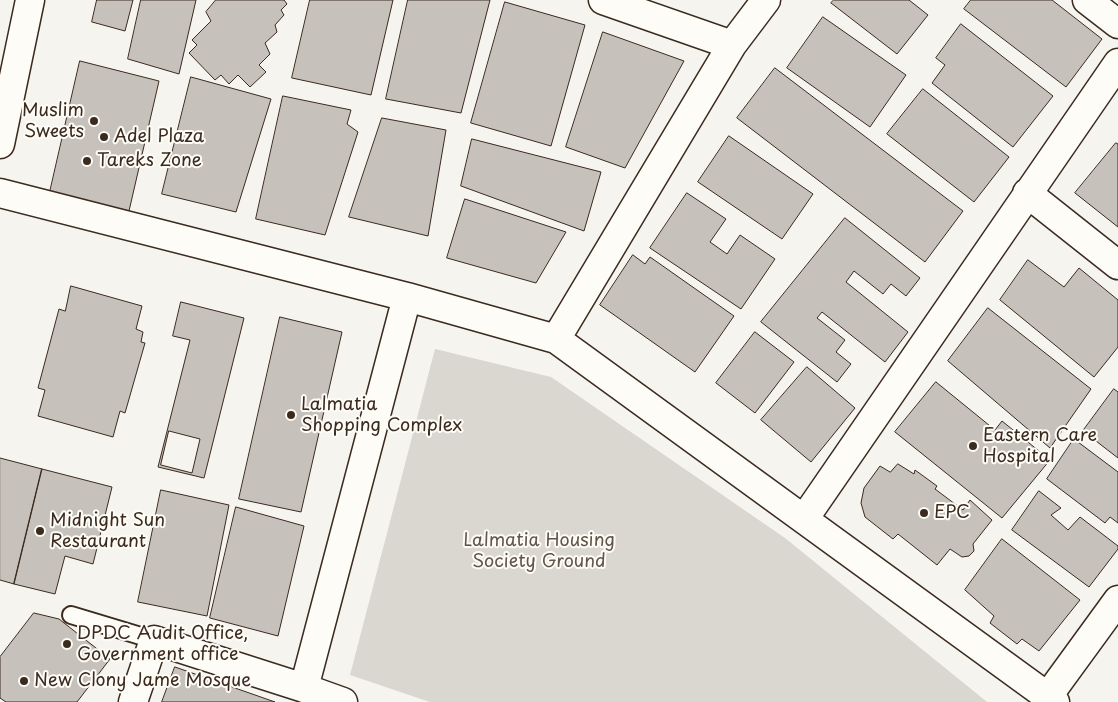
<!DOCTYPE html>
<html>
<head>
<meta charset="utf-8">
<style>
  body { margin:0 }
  canvas { display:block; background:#f5f4ee }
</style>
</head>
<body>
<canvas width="1118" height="702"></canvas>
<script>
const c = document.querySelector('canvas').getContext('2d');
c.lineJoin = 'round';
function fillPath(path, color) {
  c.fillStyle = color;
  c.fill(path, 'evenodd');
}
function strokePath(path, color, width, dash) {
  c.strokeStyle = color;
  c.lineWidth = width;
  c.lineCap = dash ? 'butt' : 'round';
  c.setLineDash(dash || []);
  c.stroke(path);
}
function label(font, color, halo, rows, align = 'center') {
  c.font = font + ' "Playpen Sans",sans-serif';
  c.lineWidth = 4;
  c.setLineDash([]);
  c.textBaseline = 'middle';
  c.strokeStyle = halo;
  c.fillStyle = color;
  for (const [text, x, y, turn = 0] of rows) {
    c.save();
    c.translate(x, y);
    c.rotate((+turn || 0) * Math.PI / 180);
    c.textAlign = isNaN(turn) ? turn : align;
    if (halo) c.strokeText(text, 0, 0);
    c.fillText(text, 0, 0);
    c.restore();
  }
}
const green = new Path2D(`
  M 435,349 L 551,377 L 785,538 L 987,702 L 430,702 L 350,675 Z`);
const building = new Path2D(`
  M 97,0 L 133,0 L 125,31 L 92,22 Z
  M 141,0 L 196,0 L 179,74 L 128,59 Z
  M 216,0 L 284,0 L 287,4 L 281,10 L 284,15 L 275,25 L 277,32 L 265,43 L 270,54 L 259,65 L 266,72 L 250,87 L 238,75 L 229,84 L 221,75 L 215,80 L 189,53 L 197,45 L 192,40 L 211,21 L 206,12 Z
  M 310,0 L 393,0 L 371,95 L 292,78 Z
  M 408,0 L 490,0 L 461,113 L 386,99 Z
  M 834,0 L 909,0 L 928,15 L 897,54 L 831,3 Z
  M 971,0 L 1052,0 L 1102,39 L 1066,87 L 964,9 Z
  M 505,2 L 585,25 L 551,146 L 471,123 Z
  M 823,17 L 906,75 L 870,127 L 787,68 Z
  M 961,24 L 1053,96 L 1013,147 L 932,83 L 945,65 L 936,58 Z
  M 603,32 L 684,61 L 625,168 L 566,147 Z
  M 80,61 L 159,81 L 129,211 L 50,192 Z
  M 775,68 L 963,211 L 925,262 L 737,118 Z
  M 191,77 L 271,99 L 236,212 L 162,194 Z
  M 923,89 L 1009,157 L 974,202 L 887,134 Z
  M 283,96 L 351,110 L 347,124 L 358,132 L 325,235 L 256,219 Z
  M 382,118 L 446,130 L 428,236 L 349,217 Z
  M 729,136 L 813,194 L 782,239 L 698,182 Z
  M 472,139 L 601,172 L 584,231 L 461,186 Z
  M 1116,143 L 1118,144 L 1118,227 L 1075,193 Z
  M 687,193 L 726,219 L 710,242 L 727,254 L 740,235 L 775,259 L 741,309 L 650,248 Z
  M 465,199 L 566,232 L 536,283 L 447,258 Z
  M 845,218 L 920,278 L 906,296 L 891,284 L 883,294 L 854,271 L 846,282 L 908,332 L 885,362 L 822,312 L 817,318 L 845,340 L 836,352 L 851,364 L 837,382 L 761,322 Z
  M 633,255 L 645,264 L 650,257 L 734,316 L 695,372 L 600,305 Z
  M 1028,260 L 1064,287 L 1079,268 L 1118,300 L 1118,347 L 1094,377 L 1000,300 Z
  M 71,286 L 142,306 L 136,329 L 143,332 L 141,342 L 145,343 L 125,413 L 120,411 L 113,437 L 38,416 L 45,390 L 38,388 L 59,309 L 65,311 Z
  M 181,302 L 244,318 L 204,478 L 158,467 L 190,340 L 173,336 Z
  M 988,308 L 1091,389 L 1050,448 L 948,361 Z
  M 280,317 L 342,332 L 301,512 L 239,499 Z
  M 755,332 L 794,362 L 755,413 L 716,383 Z
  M 807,367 L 855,408 L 811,462 L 761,420 Z
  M 936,382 L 995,430 L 1002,421 L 1050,460 L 1002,518 L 895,432 Z
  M 1114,389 L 1118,392 L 1118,458 L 1083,431 Z
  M 169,431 L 200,439 L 192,473 L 161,465 Z
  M 1074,439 L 1118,472 L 1118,523 L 1110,517 L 1105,523 L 1047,479 Z
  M 0,458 L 42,469 L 14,584 L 0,580 Z
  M 898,464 L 914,474 L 915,470 L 937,486 L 935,489 L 963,510 L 970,500 L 992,520 L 973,544 L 974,551 L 969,556 L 962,557 L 950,549 L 937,565 L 898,534 L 893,539 L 865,517 L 861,503 L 864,488 L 880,466 L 890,472 Z
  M 42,469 L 112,487 L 93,564 L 65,556 L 55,594 L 14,584 Z
  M 161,490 L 229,505 L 207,616 L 138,602 Z
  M 1039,491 L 1061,508 L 1051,515 L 1068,530 L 1080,517 L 1118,546 L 1118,549 L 1089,587 L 1012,530 Z
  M 236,507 L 304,526 L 278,636 L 210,618 Z
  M 1002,539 L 1080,600 L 1039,651 L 1022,639 L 1017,644 L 990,623 L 994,616 L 965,590 Z
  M 34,613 L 59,619 L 110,659 L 77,702 L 6,702 L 0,698 L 0,657 Z
  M 175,667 L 275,702 L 162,702 Z`);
const lane = new Path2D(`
  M 71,615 L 154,640`);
const street = new Path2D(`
  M 603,0 L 732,45
  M 1087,0 L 1118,24
  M 0,193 L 407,297 L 556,339 L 1055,702
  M 1027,193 L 1118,265
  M 556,339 L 732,45 L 766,0
  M 804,519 L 1118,63
  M 1048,696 L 1118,600
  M 133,702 L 154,640 L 304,688
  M 343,702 L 304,688 L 407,297`);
const highway = new Path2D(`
  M 0,144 L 30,0`);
const markers = [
  [94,121,5,"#3b2a1e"],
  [104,137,5,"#3b2a1e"],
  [87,161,5,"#3b2a1e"],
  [291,415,5,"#3b2a1e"],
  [973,446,5,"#3b2a1e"],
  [924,513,5,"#3b2a1e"],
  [40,531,5,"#3b2a1e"],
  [67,644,5,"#3b2a1e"],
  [24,681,5,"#3b2a1e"]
];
const poiNames = [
  ["Muslim",84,111,"right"],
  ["Sweets",84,132,"right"],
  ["Adel Plaza",114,137],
  ["Tareks Zone",97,161],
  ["Lalmatia",301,405],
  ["Shopping Complex",301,426],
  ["Eastern Care",983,436],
  ["Hospital",983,457],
  ["EPC",934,513],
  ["Midnight Sun",50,521],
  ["Restaurant",50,542],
  ["DPDC Audit Office,",77,634],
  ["Government office",77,655],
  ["New Clony Jame Mosque",34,681]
];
const parkNames = [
  ["Lalmatia Housing",539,541],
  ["Society Ground",539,562]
];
fillPath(green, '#dad6d0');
fillPath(building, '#c7c1bb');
strokePath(building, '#3b2a1e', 1);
strokePath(lane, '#3b2a1e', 20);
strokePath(street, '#3b2a1e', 31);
strokePath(highway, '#3b2a1e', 31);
strokePath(lane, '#fdfcf7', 16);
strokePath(street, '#fdfcf7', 28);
strokePath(highway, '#fdfcf7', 28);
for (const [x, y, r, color] of markers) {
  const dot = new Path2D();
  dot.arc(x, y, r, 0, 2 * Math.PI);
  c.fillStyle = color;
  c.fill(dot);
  strokePath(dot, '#fdfcf7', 2);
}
label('18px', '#3b2a1e', '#fdfcf7', poiNames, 'left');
label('18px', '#63554a', '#fdfcf7', parkNames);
</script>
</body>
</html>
